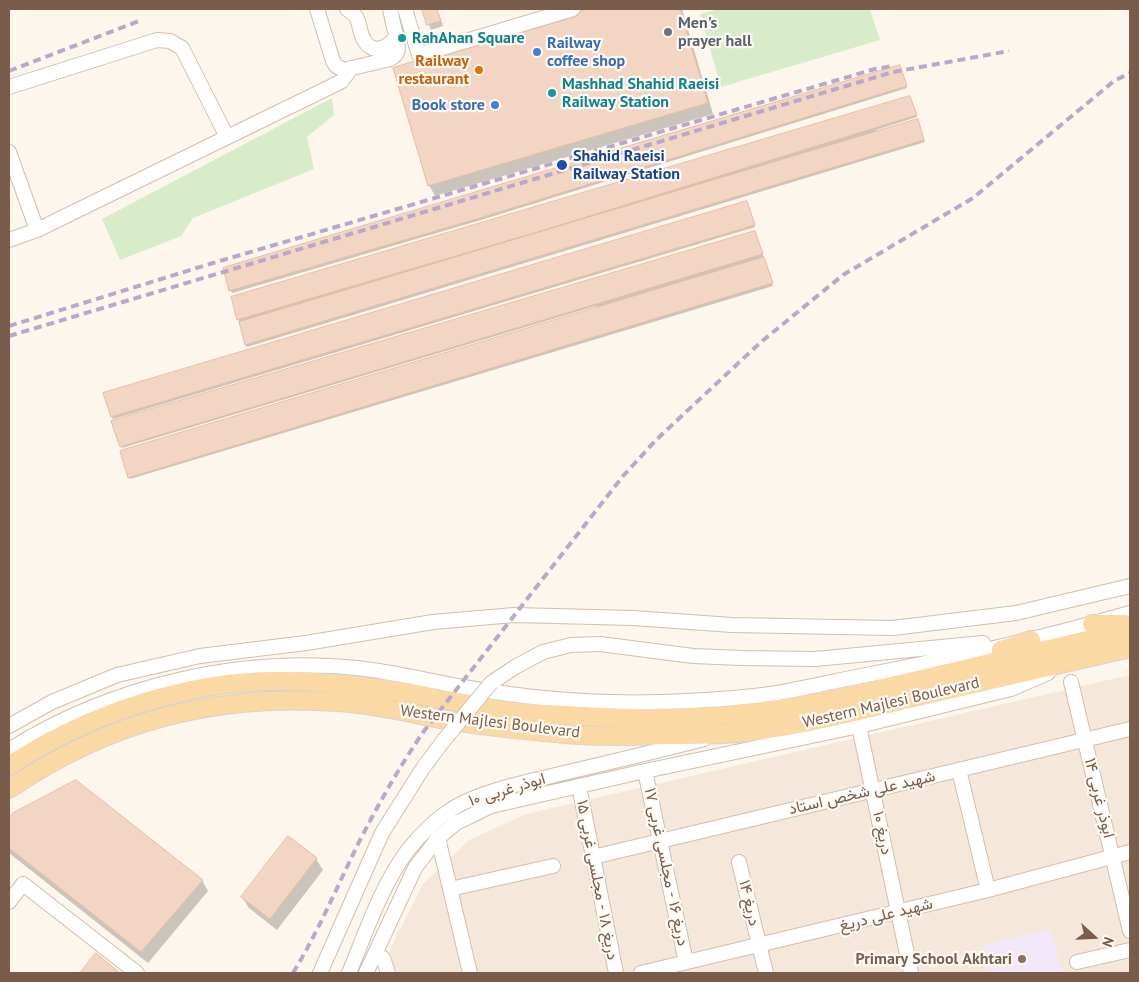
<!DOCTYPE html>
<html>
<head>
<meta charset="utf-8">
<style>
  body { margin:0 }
  #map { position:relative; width:1139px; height:982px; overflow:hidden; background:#fdf6ec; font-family:"PT Sans",sans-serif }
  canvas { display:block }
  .frame { position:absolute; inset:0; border:10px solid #7a5c4d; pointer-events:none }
  .north { position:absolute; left:1069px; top:912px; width:50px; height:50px; -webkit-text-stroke:4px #fffaf3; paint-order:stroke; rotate:110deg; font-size:14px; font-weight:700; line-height:20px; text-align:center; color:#7a5c4d }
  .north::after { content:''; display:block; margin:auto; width:18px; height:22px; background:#7a5c4d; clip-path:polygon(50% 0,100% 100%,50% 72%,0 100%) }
</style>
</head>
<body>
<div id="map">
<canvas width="1139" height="982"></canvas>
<div class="frame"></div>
<div class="north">N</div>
</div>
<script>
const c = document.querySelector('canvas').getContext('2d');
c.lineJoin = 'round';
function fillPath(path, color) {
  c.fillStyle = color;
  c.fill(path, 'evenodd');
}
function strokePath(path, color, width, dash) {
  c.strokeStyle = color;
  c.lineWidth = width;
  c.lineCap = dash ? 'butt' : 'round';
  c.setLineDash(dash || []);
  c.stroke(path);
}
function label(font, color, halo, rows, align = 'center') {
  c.font = font + ' "PT Sans",Vazirmatn,sans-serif';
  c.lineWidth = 4.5;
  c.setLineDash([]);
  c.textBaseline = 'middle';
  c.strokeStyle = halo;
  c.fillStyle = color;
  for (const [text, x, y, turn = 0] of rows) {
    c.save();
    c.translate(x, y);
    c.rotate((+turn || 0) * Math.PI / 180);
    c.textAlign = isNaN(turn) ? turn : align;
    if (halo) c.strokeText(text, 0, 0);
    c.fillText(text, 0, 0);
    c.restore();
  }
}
const residential = new Path2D(`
  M 1130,675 L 1130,973 L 381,973 L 394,941 L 423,884 L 469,840 L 526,814 Z`);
const education = new Path2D(`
  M 1050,929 L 1062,973 L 990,973 L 983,945 Z`);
const green = new Path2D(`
  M 718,9 L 870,9 L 880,40 L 721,87 L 700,14 Z
  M 332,98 L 334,115 L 307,137 L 314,169 L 193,218 L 181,236 L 120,260 L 102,219 Z`);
const shadow = new Path2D(`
  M 428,9 L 437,9 L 443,26 L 431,30 L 423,10 Z
  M 592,9 L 682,9 L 713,114 L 435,196 L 429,185 L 394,69 Z
  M 900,68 L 907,88 L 481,220 L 232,293 L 231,291 L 225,269 Z
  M 910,99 L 917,117 L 876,130 L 876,132 L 918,122 L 925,142 L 247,347 L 246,345 L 232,297 Z
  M 748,204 L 755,227 L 113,419 L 112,417 Z
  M 756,234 L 773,286 L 130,479 L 129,477 L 597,309 L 596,306 L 122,448 L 121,446 Z
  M 14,814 L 202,880 L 208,891 L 148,963 L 9,853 L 9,820 Z
  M 288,838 L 316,859 L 323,870 L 277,930 L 249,908 L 242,897 Z`);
const building = new Path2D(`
  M 422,9 L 437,9 L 441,21 L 427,25 Z
  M 588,9 L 680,9 L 708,103 L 428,186 L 393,68 Z
  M 900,65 L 907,86 L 480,218 L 229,291 L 223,268 Z
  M 910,96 L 917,115 L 541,231 L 237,320 L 231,297 Z
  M 918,119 L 924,140 L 245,345 L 239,322 Z
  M 747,201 L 755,225 L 111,417 L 103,393 Z
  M 755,231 L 763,254 L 120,447 L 111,421 Z
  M 764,257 L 773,283 L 128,478 L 120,451 Z
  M 76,780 L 203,880 L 141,952 L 9,848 L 9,818 L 13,813 Z
  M 288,836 L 317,858 L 270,919 L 241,897 Z
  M 96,953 L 120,973 L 80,973 Z`);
const minor = new Path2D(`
  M 317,9 L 333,61 L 336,66 L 344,70 L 390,59 C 401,53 398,47 396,36
  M 347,9 C 364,18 356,31 366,43 C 375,55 390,46 396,36 L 390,9
  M 405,9 L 419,55 L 573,9
  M 9,87 L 157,40 L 170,41 L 182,48 L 227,137
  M 9,152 L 37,230
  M 9,240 L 37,230 L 328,88 L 342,81 L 351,68
  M 1071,682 L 1130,931
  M 491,683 L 515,667 L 543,652 L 571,645 L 600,644 L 693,656 L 742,658 L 815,659 L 983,643
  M 9,726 L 52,702 L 117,675 L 200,656 L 306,643 L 433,622 L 514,615 L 633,618 L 732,625 L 893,628 L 1016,613 L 1130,586
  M 859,726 L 911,973
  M 9,750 C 110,686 238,656 357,668 C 395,672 433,682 470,688 C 533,699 597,704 660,702 C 697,701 734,699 770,694 C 802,689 834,681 866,675 C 955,658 1043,638 1130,613
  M 959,770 L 988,890
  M 645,771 L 686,962
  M 579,786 L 616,973
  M 438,838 L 470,973
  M 593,857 L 1130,729
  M 739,862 L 766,973
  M 450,889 L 553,866
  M 9,902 L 23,884 L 137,973
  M 383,958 L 388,973
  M 1077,962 L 1130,950
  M 320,973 L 382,833 L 423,768 L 444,740
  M 349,973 C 366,932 381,886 408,850 C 420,835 436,819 452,809 C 479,791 532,781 564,773 C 611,762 658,751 704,739
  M 366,973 L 415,868 L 438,838 L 456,823 L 491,806 L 645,771 L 859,726 L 1011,689 L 1048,673
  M 641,973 L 988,890 L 1130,852`);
const major = new Path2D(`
  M 1092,624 L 1125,624
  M 1001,650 L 1031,640
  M 9,766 C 85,715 188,680 281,681 C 317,681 354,685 390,690 C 432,696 473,707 515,712 C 533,714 550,714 567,715 C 612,718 656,720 700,717 C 775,714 849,696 922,679 C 991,663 1061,646 1130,630
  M 9,789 C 109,721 216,693 338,702 C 374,704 410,713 446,720 C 482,726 519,730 555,733 C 591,737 628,736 665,735 C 684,735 704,735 723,734 C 784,730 845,714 905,700 C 980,683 1055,666 1130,648`);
const rail = new Path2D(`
  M 9,71 L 139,21
  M 9,326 L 213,263 L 875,69 L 893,66
  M 9,336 L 893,72 L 1009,51
  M 293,973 C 318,932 337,887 358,844 C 378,805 399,767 424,731 L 623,476 L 657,439 L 761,342 L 843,275 L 973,198 L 1114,81 L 1130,73`);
const minorBridge = new Path2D(`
  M 444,740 L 491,683`);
const markers = [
  [668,32,5,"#6b7280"],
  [402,38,5,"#0f9aa8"],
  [537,52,5,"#3f7fe0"],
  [479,70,5,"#e8710a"],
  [552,93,5,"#0f9aa8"],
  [495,105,5,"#3f7fe0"],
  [562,165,6,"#1a4fb4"],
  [1022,959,5,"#8d6e63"]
];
const worshipNames = [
  ["Men's",678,23],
  ["prayer hall",678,41]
];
const cultureNames = [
  ["RahAhan Square",412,38],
  ["Mashhad Shahid Raeisi",562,84],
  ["Railway Station",562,102]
];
const shopNames = [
  ["Railway",547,43],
  ["coffee shop",547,61],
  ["Book store",485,105,"right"]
];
const foodNames = [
  ["Railway",469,61],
  ["restaurant",469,79]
];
const transitNames = [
  ["Shahid Raeisi",573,156],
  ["Railway Station",573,174]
];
const streetNames = [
  ["Western Majlesi Boulevard",891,703,-13],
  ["Western Majlesi Boulevard",490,722,7],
  ["ابوذر غربی ۱۰",507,790,-17],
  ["شهید علی شخص استاد",862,793,-13],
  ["ابوذر غربی ۱۴",1099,798,76],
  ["دریغ ۱۰",882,833,78],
  ["دریغ ۱۶ - مجلسی غربی ۱۷",666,867,78],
  ["دریغ ۱۸ - مجلسی غربی ۱۵",597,880,79],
  ["دریغ ۱۴",749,903,77],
  ["شهید علی دریغ",886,915,-14]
];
const educationNames = [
  ["Primary School Akhtari",1012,959]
];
fillPath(residential, '#f5e8da');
fillPath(education, '#f3e8fa');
fillPath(green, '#d8ecc9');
fillPath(shadow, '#0003');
fillPath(building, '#f3d5c3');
strokePath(building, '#e6bba3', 1);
strokePath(minor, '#d1beb0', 16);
strokePath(major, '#dad1cd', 20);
strokePath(minor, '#fff', 14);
strokePath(major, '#fbd9a5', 18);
strokePath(rail, '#b9a8c9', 4, [8, 5]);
strokePath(minorBridge, '#d1beb0', 16, []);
strokePath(minorBridge, '#fff', 14);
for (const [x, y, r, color] of markers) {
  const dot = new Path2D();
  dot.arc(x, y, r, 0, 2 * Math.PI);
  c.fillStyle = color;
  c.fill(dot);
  strokePath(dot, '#fffaf3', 2);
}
label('bold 16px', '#5b616d', '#fffaf3', worshipNames, 'left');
label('bold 16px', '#0d838f', '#fffaf3', cultureNames, 'left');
label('bold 16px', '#366cbe', '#fffaf3', shopNames, 'left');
label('bold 16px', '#c56008', '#fffaf3', foodNames, 'right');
label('bold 16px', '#164399', '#fffaf3', transitNames, 'left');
label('16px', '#7a5c4d', '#fffaf3', streetNames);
label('bold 16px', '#785e54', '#fffaf3', educationNames, 'right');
</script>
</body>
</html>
